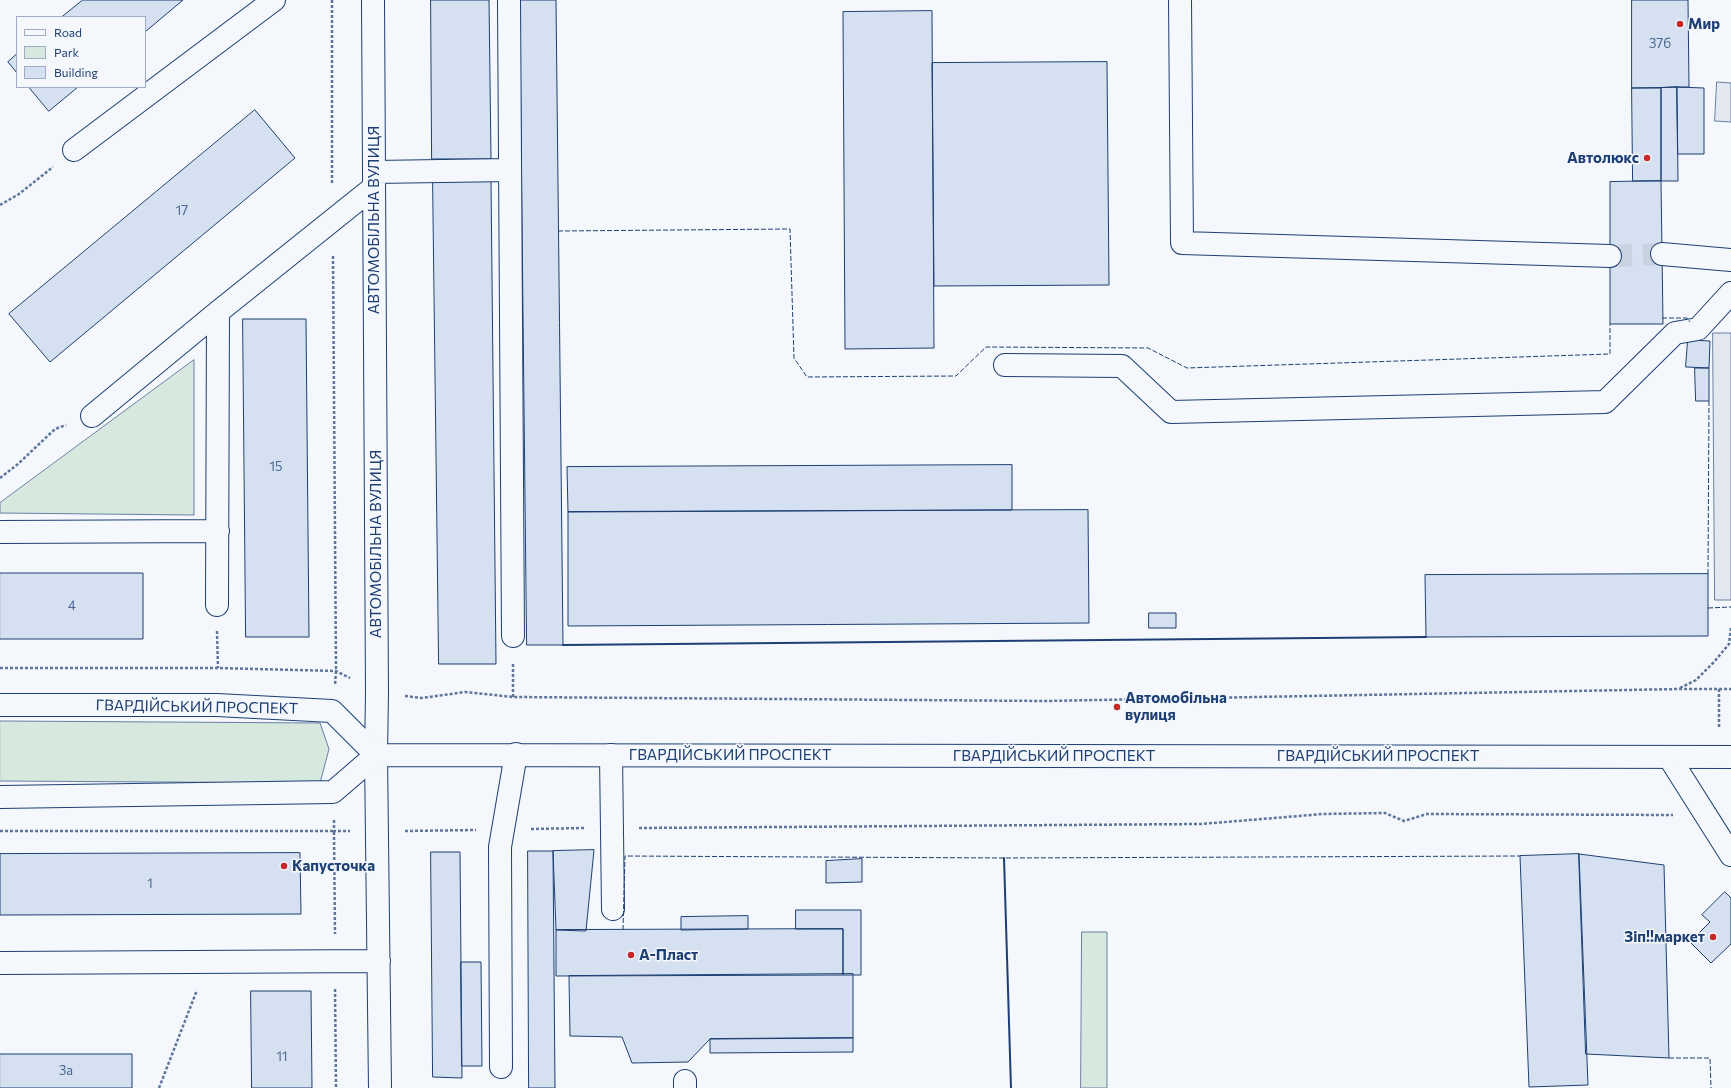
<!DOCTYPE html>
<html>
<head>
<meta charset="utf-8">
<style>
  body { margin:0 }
  #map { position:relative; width:1731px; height:1088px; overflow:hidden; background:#f4f7fb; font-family:Commissioner,sans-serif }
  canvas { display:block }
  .legend { position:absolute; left:16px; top:16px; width:130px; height:72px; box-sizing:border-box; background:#f4f7fb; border:1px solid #9eadc5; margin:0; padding:5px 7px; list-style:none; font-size:12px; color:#1d3f73 }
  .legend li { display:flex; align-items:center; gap:8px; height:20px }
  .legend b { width:20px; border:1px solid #9eadc5 }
</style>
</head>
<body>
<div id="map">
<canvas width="1731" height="1088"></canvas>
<ul class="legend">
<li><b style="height:5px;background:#f4f7fb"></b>Road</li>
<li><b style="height:11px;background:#d7e8df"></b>Park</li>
<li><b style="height:11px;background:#d5e0f0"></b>Building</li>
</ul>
</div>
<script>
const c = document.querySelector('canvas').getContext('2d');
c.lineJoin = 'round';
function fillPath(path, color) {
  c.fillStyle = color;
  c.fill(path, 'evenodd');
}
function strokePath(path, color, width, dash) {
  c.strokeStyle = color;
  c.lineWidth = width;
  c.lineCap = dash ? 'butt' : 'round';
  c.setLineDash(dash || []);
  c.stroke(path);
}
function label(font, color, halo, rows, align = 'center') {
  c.font = font + ' Commissioner,sans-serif';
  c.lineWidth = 3;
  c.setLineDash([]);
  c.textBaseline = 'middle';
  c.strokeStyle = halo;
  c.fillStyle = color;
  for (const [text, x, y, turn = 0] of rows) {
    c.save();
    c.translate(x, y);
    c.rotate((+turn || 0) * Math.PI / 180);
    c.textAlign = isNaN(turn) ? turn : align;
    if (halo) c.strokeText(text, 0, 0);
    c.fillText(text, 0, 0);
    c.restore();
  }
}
const green = new Path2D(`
  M 194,360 L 194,515 L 0,513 L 0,503 Z
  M 0,721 L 320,723 L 329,749 L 320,783 L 0,781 Z
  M 1082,932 L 1107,932 L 1107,1088 L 1081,1088 Z`);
const parking = new Path2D(`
  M 1717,82 L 1731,83 L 1731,122 L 1715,121 Z
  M 1713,333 L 1731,333 L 1731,600 L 1715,600 Z`);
const building = new Path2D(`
  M 83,0 L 183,0 L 145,32 L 145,17 L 62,17 Z
  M 431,0 L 489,0 L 491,159 L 432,159 Z
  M 520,0 L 556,0 L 563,645 L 527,645 Z
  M 1632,0 L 1688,0 L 1689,87 L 1632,88 Z
  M 932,11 L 934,348 L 845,349 L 843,12 Z
  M 17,54 L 17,73 L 8,62 Z
  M 1107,62 L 1109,285 L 934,286 L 932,63 Z
  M 29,87 L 78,87 L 49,111 Z
  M 1677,87 L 1704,88 L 1704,154 L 1678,154 Z
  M 1677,87 L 1678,181 L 1661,181 L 1661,88 Z
  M 1632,88 L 1661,88 L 1661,181 L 1633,181 Z
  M 255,110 L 295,158 L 50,362 L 9,314 Z
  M 433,181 L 491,181 L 496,664 L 439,664 Z
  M 1661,181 L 1663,324 L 1610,324 L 1610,182 Z
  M 243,319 L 306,319 L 309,637 L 246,637 Z
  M 1688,340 L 1710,341 L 1709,368 L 1686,367 Z
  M 1695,368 L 1709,368 L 1709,401 L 1696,401 Z
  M 1012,465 L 1012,510 L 568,512 L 567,467 Z
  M 1088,510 L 1089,623 L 568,626 L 568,512 Z
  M 0,573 L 143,573 L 143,639 L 0,639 Z
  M 1708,574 L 1708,636 L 1426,637 L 1425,575 Z
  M 1149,613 L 1176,613 L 1176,628 L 1149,628 Z
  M 594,850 L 586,931 L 556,930 L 553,851 Z
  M 528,851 L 553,851 L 555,1088 L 529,1088 Z
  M 431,852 L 460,852 L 462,1078 L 433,1077 Z
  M 300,853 L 301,914 L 0,915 L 0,854 Z
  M 1579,854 L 1664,865 L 1669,1058 L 1586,1054 Z
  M 1579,854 L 1588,1085 L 1529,1087 L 1520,856 Z
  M 862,859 L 862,882 L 826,883 L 826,861 Z
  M 1725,892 L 1731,898 L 1731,944 L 1711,963 L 1690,942 L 1710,922 L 1702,915 Z
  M 796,910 L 861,910 L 861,975 L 843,975 L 843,929 L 796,929 Z
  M 748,916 L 748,929 L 681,930 L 681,917 Z
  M 843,929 L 843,975 L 556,976 L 556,930 Z
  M 461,962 L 481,962 L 482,1066 L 462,1066 Z
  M 853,974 L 853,1038 L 710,1039 L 688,1062 L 632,1063 L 622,1037 L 570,1036 L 569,976 Z
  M 251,991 L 311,991 L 312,1088 L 252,1088 Z
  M 853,1038 L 853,1052 L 710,1053 L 710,1039 Z
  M 0,1054 L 132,1054 L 132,1088 L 0,1088 Z`);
const minorTunnel = new Path2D(`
  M 1610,256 L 1662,254`);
const path = new Path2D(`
  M 332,0 L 332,185
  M 0,205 L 19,194 L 53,167
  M 333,256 L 336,671 L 335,685
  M 0,478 L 18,464 L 55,429 L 66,425
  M 217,631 L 218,668
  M 513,664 L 513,697
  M 0,668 L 218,668 L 336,671 L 350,678
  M 1680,688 L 1696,680 L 1714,662 L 1729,644 L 1731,627
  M 1719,689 L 1719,729
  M 405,696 L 422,698 L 465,692 L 513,697 L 1046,701 L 1679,689 L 1731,689
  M 334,820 L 334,831 L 350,831
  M 639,828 L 1201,824 L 1323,814 L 1385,813 L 1404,821 L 1427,814 L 1673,815
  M 531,829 L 584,828
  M 0,831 L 334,831 L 335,934
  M 405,831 L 476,830
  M 335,989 L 336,1088
  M 159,1088 L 197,990`);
const minor = new Path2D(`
  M 373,0 L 377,692 L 376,755 L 380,1088
  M 509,0 L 513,636
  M 1180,0 L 1182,243 L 1610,256
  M 74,150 L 274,0
  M 374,172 L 510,170
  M 1662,254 L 1731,260
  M 1005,365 L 1122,366 L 1171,412 L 1605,402 L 1675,333 L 1698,329 L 1731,293
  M 92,416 L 218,312 L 374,187
  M 0,532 L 218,531
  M 217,605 L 218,312
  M 611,755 L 613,909
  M 1669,757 L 1731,855
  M 0,963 L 379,961
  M 501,1067 L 500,847 L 516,754
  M 685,1081 L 685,1088`);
const major = new Path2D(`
  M 0,705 L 217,705 L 332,711 L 376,755
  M 0,797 L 333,792 L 376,755 L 1731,757`);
const fence = new Path2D(`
  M 558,231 L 790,229 L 794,358 L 807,377 L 956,376 L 986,347 L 1148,348 L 1187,368 L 1610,354 L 1610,324
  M 1662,318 L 1687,318 L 1690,322
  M 1708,574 L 1709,401
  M 1708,608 L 1731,607
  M 623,930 L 625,856 L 1004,858 L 1520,856
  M 1669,1058 L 1710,1058 L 1711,1088`);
const wall = new Path2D(`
  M 563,645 L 1426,637
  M 1004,858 L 1011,1088`);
const markers = [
  [1680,24,4,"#c62828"],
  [1647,158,4,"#c62828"],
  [1117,707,4,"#c62828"],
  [284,866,4,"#c62828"],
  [1713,937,4,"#c62828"],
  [631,955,4,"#c62828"]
];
const numberNames = [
  ["37б",1660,44],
  ["17",182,211],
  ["15",276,467],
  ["4",72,606],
  ["1",150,884],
  ["11",282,1057],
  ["3а",66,1071]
];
const poiNames = [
  ["Мир",1688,24],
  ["Автолюкс",1639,158,"right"],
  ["Автомобільна",1125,698],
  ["вулиця",1125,715],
  ["Капусточка",292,866],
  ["Зіп!!маркет",1705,937,"right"],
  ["А-Пласт",639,955]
];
const streetNames = [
  ["АВТОМОБІЛЬНА ВУЛИЦЯ",374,220,-90],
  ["АВТОМОБІЛЬНА ВУЛИЦЯ",376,544,-90],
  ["ГВАРДІЙСЬКИЙ ПРОСПЕКТ",197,707,1],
  ["ГВАРДІЙСЬКИЙ ПРОСПЕКТ",730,755],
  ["ГВАРДІЙСЬКИЙ ПРОСПЕКТ",1054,756],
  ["ГВАРДІЙСЬКИЙ ПРОСПЕКТ",1378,756]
];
fillPath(green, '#d7e8df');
strokePath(green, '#687fa3', 1);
fillPath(parking, '#e3e8f0');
strokePath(parking, '#687fa3', 1);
fillPath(building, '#d5e0f0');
strokePath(building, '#1d3f73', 1);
strokePath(minorTunnel, '#c9d2e0', 22, [22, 11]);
strokePath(minor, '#1d3f73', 24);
strokePath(major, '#1d3f73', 24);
strokePath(path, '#5e769c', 2.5, [3, 2]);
strokePath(minor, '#f4f7fb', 22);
strokePath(major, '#f4f7fb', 22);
strokePath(fence, '#1d3f73', 1, [5, 2]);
strokePath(wall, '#1d3f73', 2);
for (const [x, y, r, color] of markers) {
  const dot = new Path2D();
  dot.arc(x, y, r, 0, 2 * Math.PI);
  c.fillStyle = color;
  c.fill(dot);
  strokePath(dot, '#f4f7fb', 1.5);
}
label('13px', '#4b6792', null, numberNames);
label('bold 15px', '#1d3f73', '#f4f7fb', poiNames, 'left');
label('15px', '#1d3f73', '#f4f7fb', streetNames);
</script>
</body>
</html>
